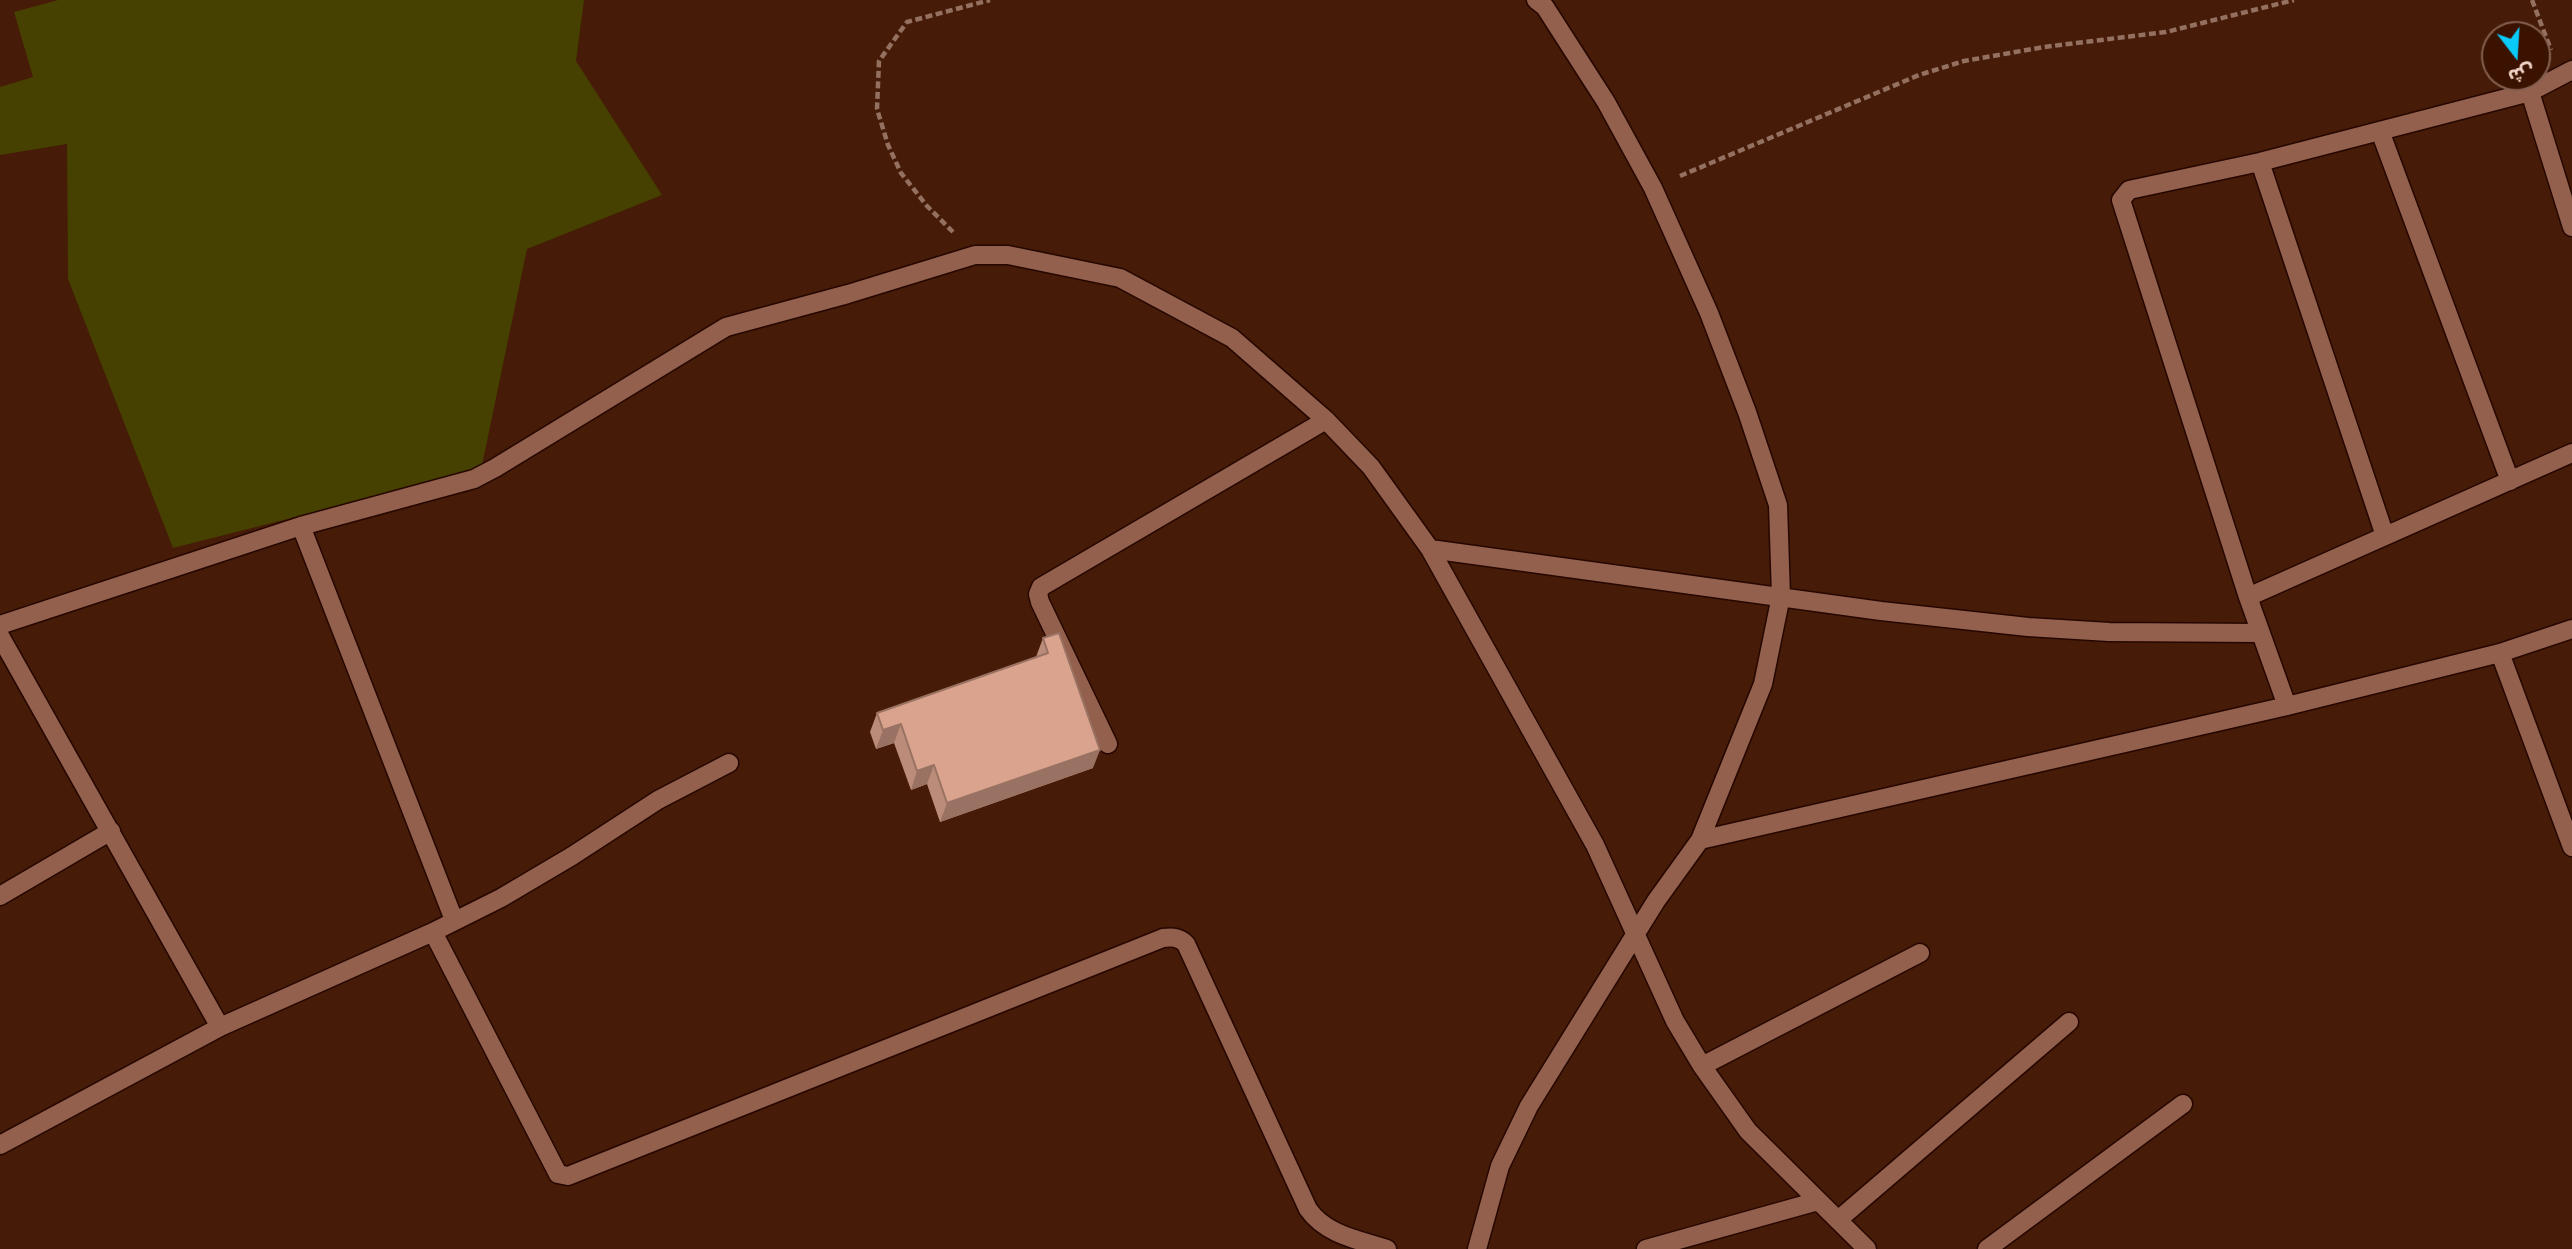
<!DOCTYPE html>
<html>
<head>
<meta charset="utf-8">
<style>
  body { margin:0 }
  #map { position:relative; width:2572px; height:1249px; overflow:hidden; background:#461b07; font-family:"Titillium Web","Noto Sans Arabic",sans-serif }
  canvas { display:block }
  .north { position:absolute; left:2481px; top:21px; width:70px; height:70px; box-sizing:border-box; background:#3b1100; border:2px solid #845f50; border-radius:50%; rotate:163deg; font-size:19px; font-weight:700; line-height:28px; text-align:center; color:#f1d4c8 }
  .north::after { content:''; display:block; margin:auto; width:24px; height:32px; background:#0acafa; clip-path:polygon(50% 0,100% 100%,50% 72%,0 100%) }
</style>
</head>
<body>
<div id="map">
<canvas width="2572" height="1249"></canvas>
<div class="north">ش</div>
</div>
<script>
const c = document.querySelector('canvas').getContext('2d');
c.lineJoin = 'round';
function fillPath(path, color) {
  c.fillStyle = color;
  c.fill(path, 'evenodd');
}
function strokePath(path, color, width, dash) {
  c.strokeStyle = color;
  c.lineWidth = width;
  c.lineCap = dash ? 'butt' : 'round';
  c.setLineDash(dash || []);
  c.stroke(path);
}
const green = new Path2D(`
  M 58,0 L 584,0 L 576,61 L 662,195 L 527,249 L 481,470 L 173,548 L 68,279 L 67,144 L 0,155 L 0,87 L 33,77 L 14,12 Z`);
const path = new Path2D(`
  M 2532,0 L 2551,50
  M 1680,176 L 1919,75 L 1964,61 L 2044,47 L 2166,32 L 2294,0
  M 953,232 L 927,206 L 901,173 L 888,145 L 877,109 L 879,61 L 907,22 L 990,0`);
const minor = new Path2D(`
  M 2530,92 L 2572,227
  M 2380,131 L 2510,481
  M 2260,162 L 2385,536
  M 301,526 L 454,920
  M 1430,549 L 1881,611 L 2028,627 L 2109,632 L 2260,633
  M 2248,597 L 2572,453
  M 0,625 L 301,526 L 474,479 L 495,468 L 726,327 L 848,294 L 975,255 L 1008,255 L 1120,278 L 1232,338 L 1326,420 L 1371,467 L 1430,549 L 1595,845 L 1675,1021 L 1702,1066 L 1748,1131 L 1867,1249
  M 0,636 L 220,1027
  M 2500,653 L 2572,847
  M 2287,706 L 2248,597 L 2121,200 L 2129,190 L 2260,162 L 2530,92 L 2572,70
  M 1108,744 L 1040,602 L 1038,594 L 1041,587 L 1326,420
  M 1700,840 L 2287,706 L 2500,653 L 2572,629
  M 0,896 L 111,831
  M 433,932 L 558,1174 L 568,1176 L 1163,938 C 1173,937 1179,937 1186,944 L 1308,1209 C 1326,1235 1359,1240 1387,1249
  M 1702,1066 L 1920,953
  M 0,1145 L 220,1027 L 433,932 L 501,898 L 572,856 L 658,800 L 729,763
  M 1838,1220 L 2069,1022
  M 1477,1249 L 1500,1166 L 1529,1106 L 1656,901 L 1700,840 L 1763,684 L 1781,596 L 1778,505 L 1747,412 L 1709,313 L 1653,188 L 1606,102 L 1545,7 L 1536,0
  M 1646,1249 L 1818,1201
  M 1987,1249 L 2183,1104`);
const wall = new Path2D(`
  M 1043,638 L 1093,768 L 940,822 L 927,784 L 911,790 L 894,743 L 876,749 L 870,732 L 877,713 L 1036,657 Z`);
const shadedWall = new Path2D(`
  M 901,724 L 894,743 L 876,749 L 883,730 Z
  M 1100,750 L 1093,768 L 940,822 L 947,803 Z
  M 934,765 L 927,784 L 911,790 L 917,771 Z`);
const building = new Path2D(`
  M 1059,633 L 1100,750 L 947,803 L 934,765 L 917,771 L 901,724 L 883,730 L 877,713 L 1048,653 L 1043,638 Z`);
fillPath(green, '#464001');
strokePath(minor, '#260700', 21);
strokePath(path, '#947060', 4.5, [7, 3.5]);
strokePath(minor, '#92604c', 18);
fillPath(wall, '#bb8c79');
fillPath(shadedWall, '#997263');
fillPath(building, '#daa38d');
strokePath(building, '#997263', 2);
</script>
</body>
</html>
